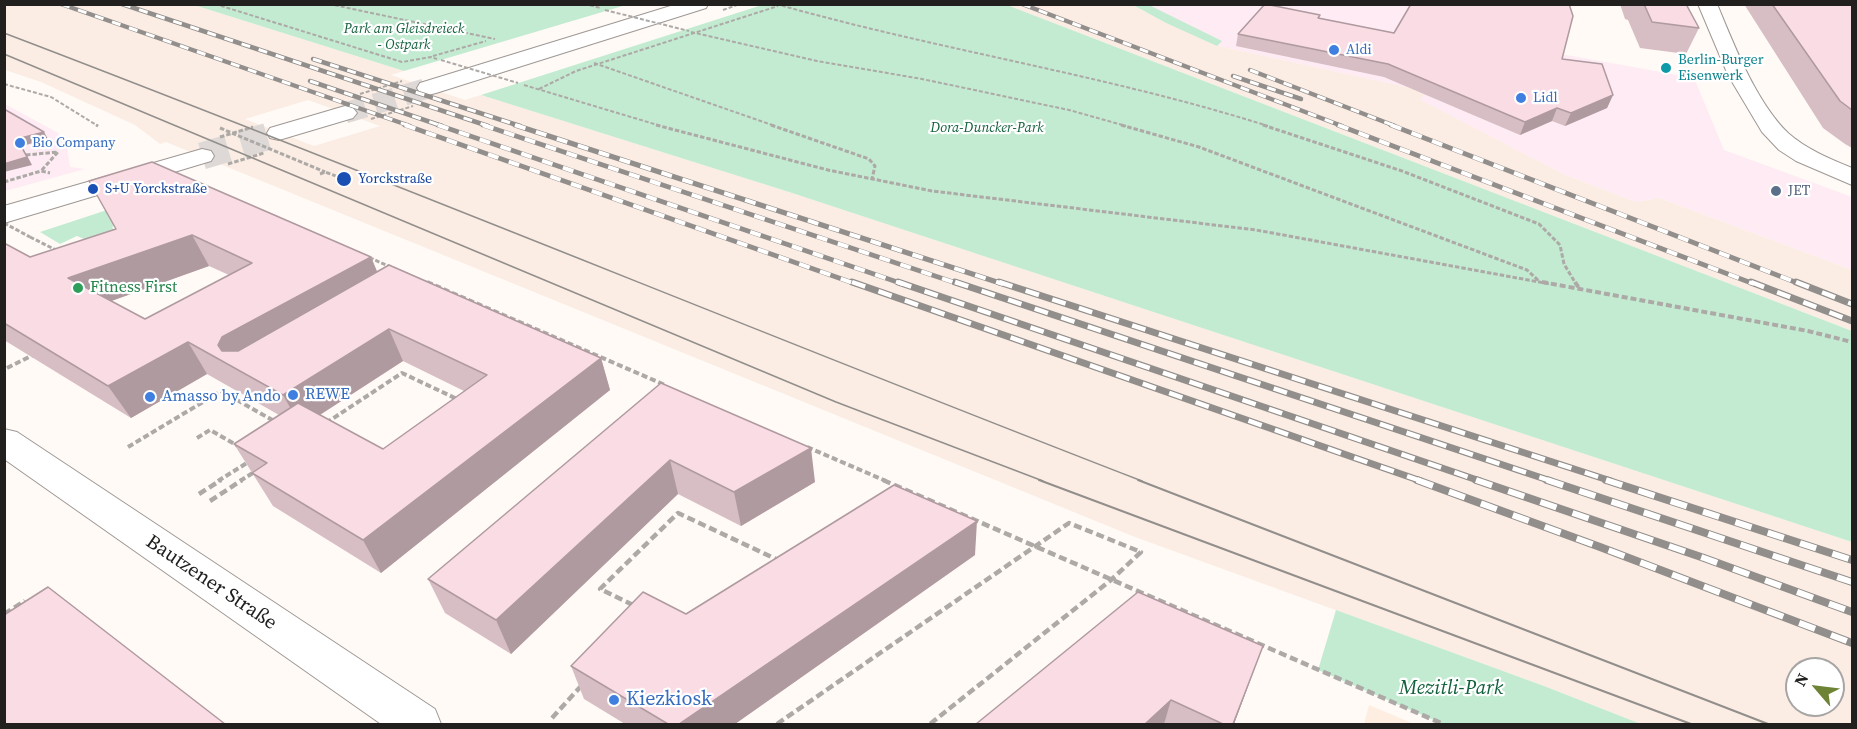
<!DOCTYPE html>
<html>
<head>
<meta charset="utf-8">
<style>
  body { margin:0 }
  #map { position:relative; width:1857px; height:729px; overflow:hidden; background:#fffaf6; font-family:"Source Serif 4",serif }
  canvas { display:block }
  .frame { position:absolute; inset:0; border:6px solid #22201e; pointer-events:none }
  .north { position:absolute; left:1785px; top:657px; width:60px; height:60px; box-sizing:border-box; background:#fff; border:2px solid #a7a6a5; border-radius:50%; rotate:298deg; font-size:16px; font-weight:700; line-height:24px; text-align:center; color:#22201e }
  .north::after { content:''; display:block; margin:auto; width:21px; height:27px; background:#6e8333; clip-path:polygon(50% 0,100% 100%,50% 72%,0 100%) }
</style>
</head>
<body>
<div id="map">
<canvas width="1857" height="729"></canvas>
<div class="frame"></div>
<div class="north">N</div>
</div>
<script>
const c = document.querySelector('canvas').getContext('2d');
c.lineJoin = 'round';
function fillPath(path, color) {
  c.fillStyle = color;
  c.fill(path, 'evenodd');
}
function strokePath(path, color, width, dash) {
  c.strokeStyle = color;
  c.lineWidth = width;
  c.lineCap = dash ? 'butt' : 'round';
  c.setLineDash(dash || []);
  c.stroke(path);
}
function label(font, color, halo, rows, align = 'center') {
  c.font = font + ' "Source Serif 4",serif';
  c.lineWidth = 4.5;
  c.setLineDash([]);
  c.textBaseline = 'middle';
  c.strokeStyle = halo;
  c.fillStyle = color;
  for (const [text, x, y, turn = 0] of rows) {
    c.save();
    c.translate(x, y);
    c.rotate((+turn || 0) * Math.PI / 180);
    c.textAlign = isNaN(turn) ? turn : align;
    if (halo) c.strokeText(text, 0, 0);
    c.fillText(text, 0, 0);
    c.restore();
  }
}
const commercial = new Path2D(`
  M 1133,5 L 1415,5 L 1561,54 L 1694,78 L 1724,150 L 1852,197 L 1852,270 L 1659,198 L 1636,202 L 1565,175 L 1418,99 L 1428,92 L 1218,46 Z
  M 5,104 L 58,133 L 67,148 L 70,167 L 85,169 L 5,191 Z`);
const built = new Path2D(`
  M 5,5 L 194,5 L 404,71 L 391,75 L 465,100 L 481,95 L 789,192 L 1852,542 L 1852,724 L 1641,724 L 1544,686 L 1135,537 L 166,142 L 160,144 L 135,125 L 41,82 L 5,70 ZM 308,100 L 380,126 L 314,146 L 245,119 ZM 1797,669 L 1833,669 L 1833,705 L 1797,705 Z
  M 1007,5 L 1133,5 L 1166,23 L 1218,46 L 1429,92 L 1419,99 L 1565,175 L 1636,202 L 1659,198 L 1852,270 L 1852,331 Z`);
const education = new Path2D(`
  M 1369,705 L 1414,724 L 1364,724 Z`);
const green = new Path2D(`
  M 194,5 L 626,5 L 404,71 Z
  M 762,5 L 1007,5 L 1852,331 L 1852,542 L 789,192 L 481,95 Z
  M 1133,5 L 1149,5 L 1222,41 L 1217,46 L 1166,23 Z
  M 107,210 L 116,225 L 112,227 L 116,232 L 112,251 L 77,236 L 60,244 L 40,232 Z
  M 1336,610 L 1544,686 L 1641,724 L 1443,724 L 1318,670 Z`);
const secondaryTunnelFar1 = new Path2D(`
  M 345,113 L 428,88`);
const secondaryTunnel = new Path2D(`
  M 202,156 L 279,133`);
const pathFar3 = new Path2D(`
  M 215,4 L 402,62 L 431,57 L 437,59
  M 329,4 L 495,39
  M 584,4 L 601,8
  M 776,4 C 938,50 1107,75 1268,126
  M 723,10 L 740,4
  M 691,32 L 817,61 L 922,79 L 1069,110 L 1126,126
  M 433,56 L 486,41
  M 594,63 L 775,126
  M 4,84 L 51,97 L 98,126
  M 524,85 L 661,126
  M 539,89 L 576,71 L 778,6
  M 360,94 L 402,81
  M 371,119 L 413,106`);
const pathFar2 = new Path2D(`
  M 96,125 L 98,126
  M 656,125 L 828,170 L 932,191 L 1256,230 L 1550,284
  M 771,125 L 869,159 L 875,166 L 872,179
  M 1121,125 L 1199,147 L 1527,270 L 1540,282
  M 1263,125 L 1402,171 L 1539,224 L 1560,245 L 1564,264 L 1576,284
  M 220,137 L 253,127
  M 26,155 L 58,152 L 41,171
  M 228,164 L 264,153
  M 320,174 L 325,172 L 344,179
  M 4,182 L 41,171 L 50,173
  M 262,211 L 430,284
  M 30,237 L 56,250`);
const pathFar1 = new Path2D(`
  M 427,282 L 665,385
  M 1542,282 L 1808,331 L 1852,342
  M 1575,282 L 1579,288
  M 7,368 L 35,354
  M 221,391 L 274,421
  M 326,423 L 402,373 L 457,399
  M 197,438 L 210,430 L 238,446
  M 128,447 L 228,387
  M 807,447 L 886,481
  M 218,481 L 250,461
  M 240,481 L 256,471`);
const path = new Path2D(`
  M 883,480 L 1443,724
  M 199,494 L 221,480
  M 210,501 L 242,480
  M 633,605 L 600,589 L 678,513 L 778,560
  M 4,614 L 25,601
  M 552,718 L 582,685
  M 777,724 L 1069,523 L 1141,552 L 1111,580 L 930,724`);
const street = new Path2D(`
  M 1698,4 L 1717,4 C 1734,45 1756,102 1788,133 C 1806,149 1830,159 1852,168 L 1852,185 L 1796,161 L 1779,150 L 1762,132 L 1728,75 Z
  M 4,429 L 17,432 L 435,709 L 441,724 L 381,724 L 4,459 Z`);
const secondary = new Path2D(`
  M 677,4 L 708,4 L 706,8 L 436,93 L 428,95 L 420,93 L 417,88 L 420,83 Z
  M 345,106 L 353,108 L 357,113 L 353,118 L 279,140 L 270,138 L 267,133 L 270,128 Z
  M 202,149 L 211,151 L 214,156 L 211,161 L 4,223 L 4,206 Z`);
const tramFar1 = new Path2D(`
  M 4,33 C 385,178 762,334 1142,481
  M 4,54 L 836,402 L 1043,481`);
const tram = new Path2D(`
  M 1039,480 L 1691,724
  M 1138,480 L 1768,724`);
const railFar3 = new Path2D(`
  M 61,4 L 410,126
  M 122,4 L 488,126
  M 1022,4 L 1342,126
  M 313,59 L 520,126
  M 1250,70 L 1395,126
  M 1233,76 L 1301,99
  M 310,81 L 442,126`);
const railFar2 = new Path2D(`
  M 405,125 L 856,284
  M 438,125 L 903,284
  M 483,125 L 959,284
  M 515,125 L 1003,284
  M 1338,125 L 1754,284
  M 1391,125 L 1800,284`);
const railFar1 = new Path2D(`
  M 852,282 L 1421,481
  M 898,282 L 1480,481
  M 955,282 L 1551,481
  M 999,282 L 1611,481
  M 1751,282 L 1852,321
  M 1796,282 L 1852,304`);
const rail = new Path2D(`
  M 1417,480 L 1600,547 L 1852,643
  M 1476,480 L 1704,558 L 1852,612
  M 1547,480 L 1852,582
  M 1606,480 L 1852,560`);
const pathBridgeFar1 = new Path2D(`
  M 605,10 L 689,31
  M 441,60 L 518,83`);
const pathBridge = new Path2D(`
  M 220,128 L 325,172
  M 4,223 L 30,237`);
const wall = new Path2D(`
  M 1620,4 L 1686,4 L 1699,28 L 1686,54 L 1640,48 L 1628,20 L 1625,19 Z
  M 1744,4 L 1852,4 L 1852,148 L 1845,144 L 1823,128 Z
  M 1320,18 L 1394,33 L 1562,59 L 1613,95 L 1607,108 L 1565,126 L 1552,121 L 1520,135 L 1384,77 L 1236,46 L 1238,34 Z
  M 89,181 L 371,257 L 377,272 L 601,358 L 610,390 L 381,573 L 273,506 L 234,444 L 279,415 L 207,374 L 131,418 L 4,340 L 4,243 L 30,257 L 116,229 ZM 209,266 L 229,275 L 145,319 L 111,301 ZM 403,361 L 464,391 L 383,449 L 320,415 Z
  M 661,383 L 815,482 L 741,526 L 678,494 L 511,654 L 445,613 L 428,579 Z
  M 975,555 L 735,724 L 625,724 L 584,699 L 571,666 L 686,614 Z
  M 1263,646 L 1234,724 L 976,724 Z`);
const shadedWall = new Path2D(`
  M 1613,95 L 1607,108 L 1565,126 L 1571,113 Z
  M 1557,108 L 1552,121 L 1520,135 L 1525,122 Z
  M 44,132 L 48,139 L 22,146 L 32,165 L 4,172 L 4,164 L 17,139 Z
  M 192,235 L 209,266 L 89,309 L 68,278 Z
  M 371,257 L 384,288 L 239,370 L 218,345 L 222,337 Z
  M 389,329 L 403,361 L 301,427 L 283,395 Z
  M 188,342 L 207,374 L 131,418 L 108,386 Z
  M 601,358 L 610,390 L 381,573 L 363,540 Z
  M 811,448 L 815,482 L 741,526 L 734,492 Z
  M 670,460 L 678,494 L 511,654 L 496,620 Z
  M 977,521 L 975,555 L 735,724 L 679,724 Z
  M 1263,646 L 1234,724 L 1233,724 Z
  M 1171,700 L 1164,724 L 1145,724 Z`);
const building = new Path2D(`
  M 1265,4 L 1320,15 L 1318,18 L 1394,33 L 1411,4 L 1569,4 L 1573,16 L 1562,59 L 1602,64 L 1613,95 L 1571,113 L 1557,108 L 1525,122 L 1388,64 L 1238,34 Z
  M 1644,4 L 1686,4 L 1699,28 L 1652,22 Z
  M 1772,4 L 1852,4 L 1852,110 L 1840,101 Z
  M 4,109 L 44,132 L 17,139 L 27,157 L 4,164 Z
  M 152,162 L 371,257 L 222,337 L 218,345 L 222,351 L 238,351 L 389,265 L 601,358 L 363,540 L 252,473 L 267,463 L 234,444 L 298,403 L 383,449 L 487,375 L 389,329 L 283,395 L 188,342 L 108,386 L 4,323 L 4,243 L 30,257 L 116,229 L 89,181 ZM 192,235 L 252,263 L 145,319 L 68,278 Z
  M 661,383 L 811,448 L 734,492 L 670,460 L 496,620 L 428,579 Z
  M 894,485 L 977,521 L 679,724 L 668,724 L 571,666 L 643,592 L 686,614 Z
  M 48,587 L 225,724 L 4,724 L 4,615 Z
  M 1138,592 L 1263,646 L 1233,724 L 1223,724 L 1171,700 L 1145,724 L 976,724 Z`);
const markers = [
  [1334,50,6,"#3f7fe0"],
  [1666,68,6,"#0f9aa8"],
  [1521,98,6,"#3f7fe0"],
  [20,143,6,"#3f7fe0"],
  [344,179,8,"#1a4fb4"],
  [93,189,6,"#1a4fb4"],
  [1776,191,6,"#5c6f8a"],
  [78,288,6,"#2e9e5b"],
  [293,395,6,"#3f7fe0"],
  [150,397,6,"#3f7fe0"],
  [614,700,6,"#3f7fe0"]
];
const farParknames = [
  ["Park am Gleisdreieck",404,29],
  ["- Ostpark",404,45],
  ["Dora-Duncker-Park",987,128]
];
const farShopnames = [
  ["Aldi",1346,50],
  ["Lidl",1533,98],
  ["Bio Company",32,143]
];
const farCulturenames = [
  ["Berlin-Burger",1678,60],
  ["Eisenwerk",1678,76]
];
const farTransitnames = [
  ["Yorckstraße",358,179],
  ["S+U Yorckstraße",105,189]
];
const farServicenames = [
  ["JET",1788,191]
];
const leisureNames = [
  ["Fitness First",90,288]
];
const shopNames = [
  ["REWE",305,395],
  ["Amasso by Ando",162,397]
];
const nearStreetnames = [
  ["Bautzener Straße",211,583,34]
];
const nearParknames = [
  ["Mezitli-Park",1451,689]
];
const nearShopnames = [
  ["Kiezkiosk",626,700]
];
fillPath(commercial, '#feebf4');
fillPath(built, '#fbede4');
fillPath(education, '#feeee1');
fillPath(green, '#c3ebd1');
strokePath(secondaryTunnelFar1, '#ded9d6', 21, [21, 10]);
strokePath(secondaryTunnel, '#ded9d6', 27, [27, 14]);
strokePath(street, '#9e9895', 2);
strokePath(secondary, '#9e9895', 2);
strokePath(pathFar3, '#ada9a6', 2, [4, 2]);
strokePath(pathFar2, '#ada9a6', 3, [4.5, 2]);
strokePath(pathFar1, '#ada9a6', 4, [6, 3]);
strokePath(path, '#ada9a6', 4.5, [8, 4]);
fillPath(street, '#fff');
fillPath(secondary, '#fff');
strokePath(tramFar1, '#918e8b', 1.5);
strokePath(tram, '#918e8b', 2);
strokePath(railFar3, '#918e8b', 4.5);
strokePath(railFar2, '#918e8b', 5);
strokePath(railFar1, '#918e8b', 7);
strokePath(rail, '#918e8b', 8);
strokePath(railFar3, '#fff', 3, [9]);
strokePath(railFar2, '#fff', 4, [11]);
strokePath(railFar1, '#fff', 4.5, [14]);
strokePath(rail, '#fff', 6, [17]);
strokePath(pathBridgeFar1, '#ada9a6', 2, [4, 2]);
strokePath(pathBridge, '#ada9a6', 3, [4.5, 2]);
fillPath(wall, '#d7bdc4');
fillPath(shadedWall, '#af9aa0');
fillPath(building, '#fadce4');
strokePath(building, '#af9aa0', 1.5);
for (const [x, y, r, color] of markers) {
  const dot = new Path2D();
  dot.arc(x, y, r, 0, 2 * Math.PI);
  c.fillStyle = color;
  c.fill(dot);
  strokePath(dot, '#fff', 2);
}
label('italic 14px', '#115f3b', '#fff', farParknames);
label('14px', '#366cbe', '#fff', farShopnames, 'left');
label('14px', '#0d838f', '#fff', farCulturenames, 'left');
label('14px', '#164399', '#fff', farTransitnames, 'left');
label('14px', '#4e5e75', '#fff', farServicenames, 'left');
label('16px', '#27864d', '#fff', leisureNames, 'left');
label('16px', '#366cbe', '#fff', shopNames, 'left');
label('20px', '#22201e', '#fff', nearStreetnames);
label('italic 20px', '#115f3b', '#fff', nearParknames);
label('20px', '#366cbe', '#fff', nearShopnames, 'left');
</script>
</body>
</html>
